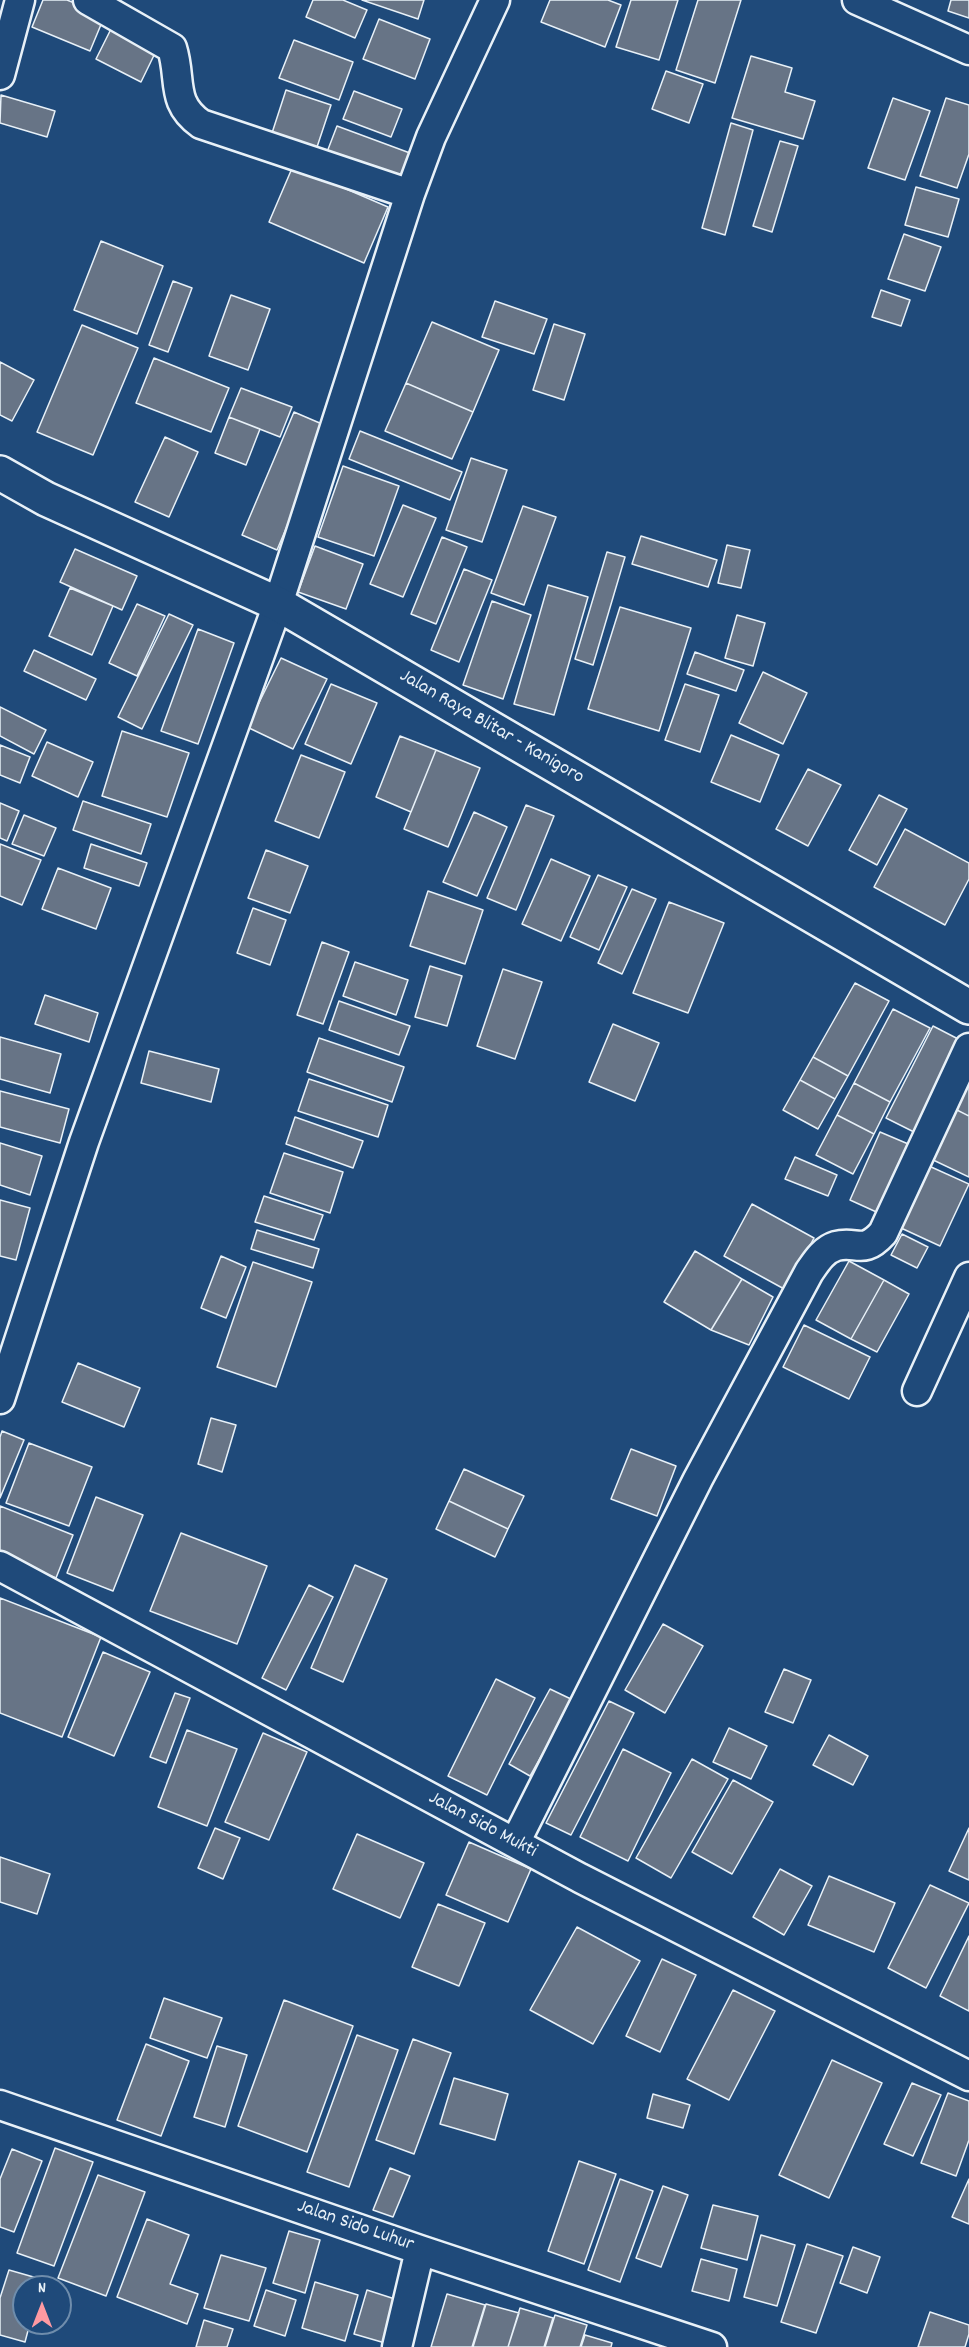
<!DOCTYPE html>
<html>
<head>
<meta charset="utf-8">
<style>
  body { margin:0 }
  #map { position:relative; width:969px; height:2347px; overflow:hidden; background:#1f4a7a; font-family:Dekko,sans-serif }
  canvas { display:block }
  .north { position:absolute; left:12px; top:2275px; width:60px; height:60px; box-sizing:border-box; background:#1f4a7a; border:2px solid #6f8dac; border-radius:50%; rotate:0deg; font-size:16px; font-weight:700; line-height:24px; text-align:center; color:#e8f1f8 }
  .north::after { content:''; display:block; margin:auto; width:21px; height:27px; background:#ff9aa2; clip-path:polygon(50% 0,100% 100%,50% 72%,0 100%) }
</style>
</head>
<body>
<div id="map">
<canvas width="969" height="2347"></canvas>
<div class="north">N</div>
</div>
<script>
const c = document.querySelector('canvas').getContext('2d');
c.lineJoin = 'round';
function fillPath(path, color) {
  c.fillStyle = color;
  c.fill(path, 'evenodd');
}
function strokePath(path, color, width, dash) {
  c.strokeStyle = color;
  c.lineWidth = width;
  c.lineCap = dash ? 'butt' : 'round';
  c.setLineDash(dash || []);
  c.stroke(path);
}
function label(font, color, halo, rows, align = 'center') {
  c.font = font + ' Dekko,sans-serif';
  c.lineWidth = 5;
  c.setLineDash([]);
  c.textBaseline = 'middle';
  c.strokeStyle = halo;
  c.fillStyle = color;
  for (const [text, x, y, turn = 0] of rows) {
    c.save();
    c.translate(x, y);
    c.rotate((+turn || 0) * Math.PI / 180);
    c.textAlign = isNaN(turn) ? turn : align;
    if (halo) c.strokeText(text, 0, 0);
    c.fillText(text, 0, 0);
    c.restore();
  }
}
const building = new Path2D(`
  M 43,0 L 67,0 L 105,15 L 90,51 L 32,27 Z
  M 313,0 L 343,0 L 367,10 L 355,38 L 306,17 Z
  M 362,0 L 424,0 L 418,19 Z
  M 550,0 L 608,0 L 621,5 L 605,47 L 541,22 Z
  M 631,0 L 678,0 L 659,60 L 616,47 Z
  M 698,0 L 741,0 L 715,83 L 676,70 Z
  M 951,0 L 969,0 L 969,18 L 948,11 Z
  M 379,19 L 430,39 L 415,79 L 363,59 Z
  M 115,21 L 160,43 L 141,82 L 96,59 Z
  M 294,40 L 353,62 L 339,100 L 279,78 Z
  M 751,56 L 792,68 L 785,92 L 815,101 L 803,139 L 732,118 Z
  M 666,71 L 703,84 L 689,123 L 652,109 Z
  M 286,90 L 331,105 L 317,147 L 272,133 Z
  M 354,91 L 402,109 L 391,137 L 343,119 Z
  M 1,95 L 55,111 L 47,137 L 0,123 Z
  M 893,98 L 930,111 L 905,180 L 868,168 Z
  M 946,98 L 969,105 L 969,154 L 957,188 L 920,176 Z
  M 731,123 L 753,130 L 725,235 L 702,228 Z
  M 337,126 L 418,156 L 408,181 L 327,152 Z
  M 780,141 L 798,146 L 772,232 L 753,226 Z
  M 293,166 L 388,207 L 364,263 L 269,222 Z
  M 916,187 L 959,199 L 948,237 L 905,225 Z
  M 904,234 L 941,247 L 925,291 L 888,279 Z
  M 101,241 L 163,266 L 137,334 L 74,310 Z
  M 173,281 L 192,288 L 168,352 L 149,345 Z
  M 881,290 L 910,300 L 901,326 L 872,317 Z
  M 231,295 L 270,309 L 248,370 L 209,356 Z
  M 495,301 L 547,319 L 534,354 L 482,337 Z
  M 432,322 L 499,350 L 473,412 L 406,383 Z
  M 554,324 L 585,334 L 564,400 L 533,390 Z
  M 82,325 L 138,348 L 93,455 L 37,432 Z
  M 154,358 L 229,388 L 211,432 L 136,403 Z
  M 0,362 L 34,380 L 12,421 L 0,415 Z
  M 406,383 L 473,412 L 452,459 L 385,431 Z
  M 241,388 L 292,407 L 280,437 L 229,417 Z
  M 294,412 L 329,427 L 277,550 L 242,535 Z
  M 229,417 L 260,429 L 246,465 L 215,453 Z
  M 360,431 L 462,472 L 450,500 L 349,459 Z
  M 165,437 L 198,452 L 169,517 L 135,502 Z
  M 471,458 L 507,470 L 482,542 L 446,530 Z
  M 343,466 L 399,486 L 374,556 L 318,537 Z
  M 403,505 L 436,518 L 403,597 L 370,584 Z
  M 523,506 L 556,517 L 524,605 L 491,593 Z
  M 641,536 L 717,560 L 708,587 L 632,564 Z
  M 442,537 L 467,547 L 436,624 L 411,614 Z
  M 727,545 L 750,550 L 741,588 L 718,583 Z
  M 315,546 L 363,564 L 346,609 L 298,592 Z
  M 75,549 L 137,576 L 122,610 L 60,582 Z
  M 607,552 L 625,557 L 593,665 L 575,659 Z
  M 464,569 L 492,580 L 459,662 L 431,650 Z
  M 548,585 L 588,597 L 554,715 L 514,704 Z
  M 70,588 L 113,606 L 92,655 L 49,636 Z
  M 492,601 L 531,615 L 503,699 L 463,685 Z
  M 137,604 L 165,616 L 137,676 L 109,663 Z
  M 620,607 L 691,628 L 659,731 L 588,709 Z
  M 169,614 L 193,625 L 142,729 L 118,717 Z
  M 737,615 L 765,623 L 753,666 L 725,658 Z
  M 198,629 L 234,643 L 198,744 L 161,731 Z
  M 34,650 L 96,679 L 86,700 L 24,671 Z
  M 695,652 L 744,670 L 736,691 L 687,674 Z
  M 281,658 L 327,679 L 293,749 L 247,727 Z
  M 763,672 L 807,693 L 783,744 L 739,723 Z
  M 331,684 L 377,703 L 351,764 L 305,744 Z
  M 685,684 L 719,695 L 700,752 L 665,740 Z
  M 0,707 L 46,730 L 34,754 L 0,736 Z
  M 122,731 L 189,753 L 167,817 L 102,796 Z
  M 731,735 L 779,755 L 760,802 L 711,782 Z
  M 400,736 L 436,750 L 411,812 L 376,797 Z
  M 47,742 L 93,762 L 78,797 L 32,776 Z
  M 0,745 L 30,757 L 20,783 L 0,775 Z
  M 436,750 L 480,768 L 448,847 L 404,829 Z
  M 301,755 L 345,772 L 319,838 L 275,821 Z
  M 808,769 L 841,785 L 808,846 L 776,829 Z
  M 879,795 L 907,809 L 877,865 L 849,850 Z
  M 83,801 L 151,824 L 141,854 L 73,830 Z
  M 0,803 L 19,811 L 7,841 L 0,838 Z
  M 526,805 L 554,816 L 516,910 L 487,898 Z
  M 474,812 L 507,827 L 477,896 L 443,882 Z
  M 24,815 L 56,828 L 44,856 L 12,844 Z
  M 905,829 L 969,863 L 969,879 L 945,925 L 874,887 Z
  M 0,844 L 41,860 L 22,905 L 0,896 Z
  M 91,844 L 147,863 L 139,886 L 84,868 Z
  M 266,850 L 308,866 L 290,913 L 248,898 Z
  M 551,859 L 590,876 L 561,941 L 522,924 Z
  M 58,868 L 111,888 L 96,929 L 42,909 Z
  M 598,875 L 627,887 L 599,950 L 570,937 Z
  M 632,889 L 656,899 L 622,974 L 598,963 Z
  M 428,891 L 483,910 L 465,964 L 410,946 Z
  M 669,902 L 724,923 L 688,1013 L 633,993 Z
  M 253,908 L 286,920 L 270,965 L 237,953 Z
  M 322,942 L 349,952 L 323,1024 L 297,1015 Z
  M 355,962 L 408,980 L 396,1015 L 343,996 Z
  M 430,966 L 462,976 L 447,1026 L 415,1017 Z
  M 503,969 L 542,982 L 515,1059 L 477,1046 Z
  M 855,983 L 889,1001 L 848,1076 L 813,1057 Z
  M 45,995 L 98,1013 L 89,1042 L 35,1024 Z
  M 339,1001 L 410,1026 L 399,1055 L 329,1030 Z
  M 893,1009 L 930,1028 L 890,1102 L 854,1083 Z
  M 613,1024 L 659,1043 L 635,1101 L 589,1082 Z
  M 933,1026 L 962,1041 L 916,1133 L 886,1118 Z
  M 0,1037 L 61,1054 L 50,1093 L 0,1079 Z
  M 319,1038 L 404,1067 L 392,1102 L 307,1072 Z
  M 149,1051 L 219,1069 L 211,1102 L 141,1083 Z
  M 813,1057 L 848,1076 L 835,1099 L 800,1080 Z
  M 969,1077 L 969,1116 L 953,1108 Z
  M 309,1079 L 388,1105 L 378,1137 L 298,1111 Z
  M 800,1080 L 835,1099 L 818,1129 L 783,1110 Z
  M 854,1083 L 890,1102 L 874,1134 L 837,1115 Z
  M 0,1091 L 69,1109 L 60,1143 L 0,1127 Z
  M 953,1108 L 969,1116 L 969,1177 L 929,1158 Z
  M 837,1115 L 874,1134 L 853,1174 L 816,1155 Z
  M 295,1117 L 363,1141 L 353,1168 L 286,1144 Z
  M 880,1132 L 913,1146 L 883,1215 L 850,1200 Z
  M 0,1143 L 42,1156 L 30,1195 L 0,1185 Z
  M 284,1153 L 343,1172 L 330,1213 L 270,1193 Z
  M 795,1157 L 837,1175 L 828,1196 L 785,1179 Z
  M 929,1166 L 969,1184 L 940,1246 L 901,1228 Z
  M 264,1196 L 323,1215 L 314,1240 L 255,1222 Z
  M 0,1200 L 30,1208 L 16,1260 L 0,1256 Z
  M 752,1204 L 814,1238 L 786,1290 L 724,1256 Z
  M 257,1230 L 319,1249 L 313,1268 L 251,1249 Z
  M 902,1234 L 928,1247 L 917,1268 L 891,1255 Z
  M 695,1251 L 742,1279 L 711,1330 L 664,1302 Z
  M 221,1256 L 246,1267 L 226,1318 L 201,1308 Z
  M 849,1261 L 884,1280 L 851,1339 L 816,1320 Z
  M 253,1262 L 312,1282 L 276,1387 L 217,1367 Z
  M 742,1279 L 773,1297 L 749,1345 L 711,1330 Z
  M 884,1280 L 909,1294 L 877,1352 L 851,1339 Z
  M 804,1325 L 870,1357 L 849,1399 L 783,1367 Z
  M 78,1363 L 140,1388 L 124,1427 L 62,1402 Z
  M 211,1418 L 236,1425 L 222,1472 L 198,1464 Z
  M 2,1431 L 24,1440 L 0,1498 L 0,1437 Z
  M 29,1443 L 92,1467 L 69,1526 L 6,1503 Z
  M 631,1449 L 676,1466 L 657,1516 L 611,1499 Z
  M 464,1469 L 524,1496 L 508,1529 L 449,1501 Z
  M 96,1497 L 143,1515 L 113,1591 L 67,1573 Z
  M 449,1501 L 508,1529 L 495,1557 L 436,1529 Z
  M 0,1506 L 73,1535 L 56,1578 L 0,1556 Z
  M 181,1533 L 267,1566 L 237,1644 L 150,1611 Z
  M 355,1565 L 387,1579 L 343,1682 L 311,1668 Z
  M 309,1585 L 333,1597 L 286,1690 L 262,1678 Z
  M 0,1598 L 101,1637 L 62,1737 L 0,1713 Z
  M 663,1624 L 703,1646 L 665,1713 L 625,1690 Z
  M 103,1652 L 150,1672 L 114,1756 L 68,1737 Z
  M 784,1669 L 811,1680 L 793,1723 L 765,1712 Z
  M 496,1679 L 535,1698 L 487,1795 L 448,1776 Z
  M 550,1689 L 573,1700 L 530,1776 L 509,1764 Z
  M 175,1693 L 190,1698 L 166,1763 L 150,1757 Z
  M 609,1701 L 634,1713 L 571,1835 L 546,1823 Z
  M 729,1728 L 767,1746 L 751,1779 L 713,1762 Z
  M 187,1730 L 237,1749 L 207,1826 L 158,1807 Z
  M 263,1733 L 307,1752 L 269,1840 L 225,1822 Z
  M 829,1735 L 868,1756 L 853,1785 L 813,1765 Z
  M 623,1749 L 671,1773 L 628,1861 L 580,1837 Z
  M 692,1759 L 728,1779 L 671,1878 L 636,1858 Z
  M 733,1780 L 773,1802 L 732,1874 L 692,1852 Z
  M 215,1828 L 240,1838 L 223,1879 L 198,1868 Z
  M 969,1828 L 969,1880 L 949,1871 Z
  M 357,1834 L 424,1863 L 400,1918 L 333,1889 Z
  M 469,1842 L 531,1869 L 508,1922 L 446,1895 Z
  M 0,1857 L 50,1874 L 37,1914 L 0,1902 Z
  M 780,1869 L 812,1886 L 784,1935 L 753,1917 Z
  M 829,1876 L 895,1903 L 874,1952 L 808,1925 Z
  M 930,1885 L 969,1903 L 926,1988 L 888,1968 Z
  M 438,1904 L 485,1923 L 459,1986 L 412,1967 Z
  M 577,1927 L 640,1961 L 593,2044 L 530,2010 Z
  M 969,1936 L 969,2011 L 940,1996 Z
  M 662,1959 L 696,1975 L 660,2052 L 626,2036 Z
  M 733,1990 L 775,2011 L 729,2100 L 687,2079 Z
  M 164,1998 L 222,2018 L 207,2058 L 150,2038 Z
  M 284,2000 L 353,2026 L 307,2152 L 238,2126 Z
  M 357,2035 L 398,2050 L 349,2187 L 307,2172 Z
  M 413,2039 L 451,2053 L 414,2154 L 376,2140 Z
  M 146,2044 L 189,2061 L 161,2136 L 117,2120 Z
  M 217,2046 L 247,2055 L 225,2127 L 194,2117 Z
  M 832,2060 L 882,2083 L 829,2198 L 779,2175 Z
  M 454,2078 L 508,2094 L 495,2140 L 440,2124 Z
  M 912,2083 L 941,2095 L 913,2156 L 884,2144 Z
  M 948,2093 L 969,2101 L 969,2140 L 956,2176 L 921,2163 Z
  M 653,2094 L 690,2105 L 683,2128 L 647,2118 Z
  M 55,2148 L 93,2162 L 54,2266 L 17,2253 Z
  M 12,2149 L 42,2161 L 14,2232 L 0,2227 L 0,2179 Z
  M 579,2161 L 616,2174 L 584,2264 L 548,2251 Z
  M 390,2168 L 410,2176 L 393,2217 L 373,2210 Z
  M 98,2175 L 145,2192 L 106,2296 L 58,2278 Z
  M 620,2179 L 653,2191 L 620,2282 L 588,2270 Z
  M 969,2179 L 969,2224 L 952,2217 Z
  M 663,2186 L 688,2195 L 661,2267 L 636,2258 Z
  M 713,2205 L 758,2216 L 747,2260 L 701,2248 Z
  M 147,2219 L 189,2235 L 170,2284 L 198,2294 L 187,2324 L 117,2297 Z
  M 289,2231 L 320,2240 L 305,2293 L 273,2283 Z
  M 761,2235 L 795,2245 L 777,2306 L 744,2297 Z
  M 807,2244 L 843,2256 L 816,2333 L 781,2322 Z
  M 853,2247 L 880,2257 L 867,2293 L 840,2283 Z
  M 221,2255 L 266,2268 L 249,2321 L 204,2308 Z
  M 701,2259 L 737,2269 L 729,2301 L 692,2291 Z
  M 9,2270 L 44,2280 L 41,2287 L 24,2287 L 24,2323 L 30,2323 L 25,2342 L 0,2335 L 0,2298 Z
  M 315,2282 L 358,2295 L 345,2341 L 302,2328 Z
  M 266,2290 L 296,2300 L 285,2336 L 254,2326 Z
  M 367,2290 L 398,2300 L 385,2343 L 354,2334 Z
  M 447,2294 L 485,2305 L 472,2347 L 431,2347 Z
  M 486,2304 L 519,2313 L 508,2347 L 473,2347 Z
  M 520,2308 L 553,2318 L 544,2347 L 508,2347 Z
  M 930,2312 L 969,2325 L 969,2334 L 965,2347 L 918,2347 Z
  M 555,2315 L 587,2325 L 580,2347 L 545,2347 Z
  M 204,2320 L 233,2329 L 227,2347 L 196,2347 Z
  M 585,2335 L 612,2343 L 611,2347 L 581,2347 Z`);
const minor = new Path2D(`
  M 88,0 L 172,48 C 182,80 170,102 201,124 L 410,194
  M 857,0 L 969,50
  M 0,75 L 20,0
  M 917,1391 L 969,1277
  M 0,1399 L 84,1142 L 278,604 L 410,194 L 431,137 L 495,0
  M 0,1566 L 580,1878 L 969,2076
  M 515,1843 L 698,1479 L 809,1272 C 816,1262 823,1250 836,1246 C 857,1240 862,1256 883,1233 L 969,1048
  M 0,2105 L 420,2250 L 712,2347
  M 397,2347 L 420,2250`);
const secondary = new Path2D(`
  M 0,473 L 46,499 L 278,604 L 969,1007`);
const streetNames = [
  ["Jalan Raya Blitar - Kanigoro",491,728,30],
  ["Jalan Sido Mukti",482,1826,28],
  ["Jalan Sido Luhur",355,2227,19]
];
fillPath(building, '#677486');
strokePath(building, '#e8f1f8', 1.5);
strokePath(minor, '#e8f1f8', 33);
strokePath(secondary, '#e8f1f8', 38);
strokePath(minor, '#1f4a7a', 28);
strokePath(secondary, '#1f4a7a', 33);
label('20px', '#e8f1f8', '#1f4a7a', streetNames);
</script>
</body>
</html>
